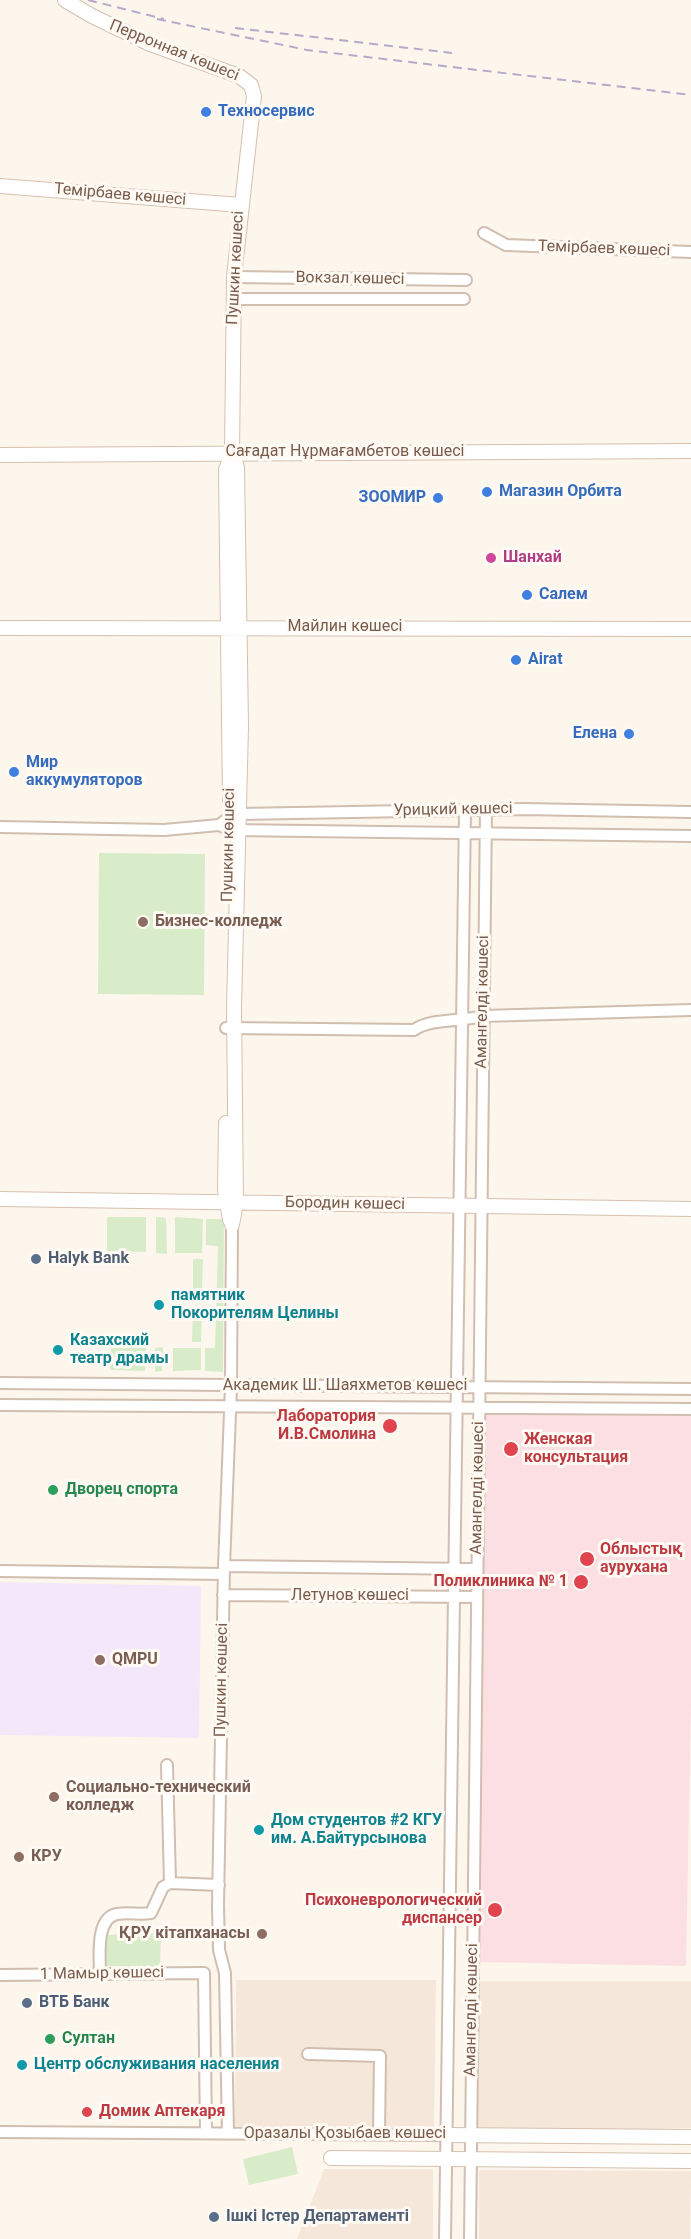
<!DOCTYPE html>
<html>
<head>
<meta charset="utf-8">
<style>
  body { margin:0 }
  canvas { display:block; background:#fdf6ec }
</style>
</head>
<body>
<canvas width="691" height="2239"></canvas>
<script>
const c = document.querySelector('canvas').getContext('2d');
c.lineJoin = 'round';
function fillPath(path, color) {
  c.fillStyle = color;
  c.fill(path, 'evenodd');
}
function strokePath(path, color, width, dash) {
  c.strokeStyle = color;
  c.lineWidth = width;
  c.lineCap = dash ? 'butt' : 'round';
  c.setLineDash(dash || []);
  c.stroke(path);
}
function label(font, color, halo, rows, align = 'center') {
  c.font = font + ' Roboto,sans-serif';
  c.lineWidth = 6;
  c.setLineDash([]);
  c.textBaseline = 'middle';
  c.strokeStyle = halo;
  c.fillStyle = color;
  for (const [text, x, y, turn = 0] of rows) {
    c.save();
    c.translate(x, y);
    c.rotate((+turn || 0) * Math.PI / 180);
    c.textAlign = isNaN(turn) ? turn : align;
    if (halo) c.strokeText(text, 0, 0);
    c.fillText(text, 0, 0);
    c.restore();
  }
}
const residential = new Path2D(`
  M 236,1980 L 436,1980 L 434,2127 L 235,2126 Z
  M 478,1981 L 691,1981 L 691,2128 L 476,2132 Z
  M 324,2169 L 433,2169 L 433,2239 L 297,2239 Z
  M 479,2170 L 691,2171 L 690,2239 L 479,2239 Z`);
const education = new Path2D(`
  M 0,1582 L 201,1586 L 199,1738 L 0,1735 Z`);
const medical = new Path2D(`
  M 486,1412 L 691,1416 L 691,1703 L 686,1966 L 476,1962 Z`);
const green = new Path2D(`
  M 99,853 L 205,854 L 204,995 L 98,994 Z
  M 107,1217 L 146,1217 L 146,1252 L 107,1251 Z
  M 156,1217 L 166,1218 L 167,1254 L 156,1253 Z
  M 175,1217 L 203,1219 L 202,1253 L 175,1253 Z
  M 206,1219 L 224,1219 L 223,1372 L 205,1371 L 205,1348 L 215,1348 L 218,1246 L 206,1245 Z
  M 203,1259 L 202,1290 L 193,1290 L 193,1259 Z
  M 202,1310 L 201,1342 L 192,1342 L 193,1312 Z
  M 146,1346 L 145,1371 L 110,1370 L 111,1347 Z
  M 163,1347 L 162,1371 L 155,1372 L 155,1348 Z
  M 173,1348 L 201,1348 L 201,1370 L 173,1371 Z
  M 161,1933 L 160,1967 L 102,1966 L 105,1935 Z
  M 292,2147 L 298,2174 L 249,2185 L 243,2159 Z`);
const street = new Path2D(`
  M 484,233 L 506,245 L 691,252
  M 234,277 L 466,280
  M 233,299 L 464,299
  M 219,825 L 230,817 L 239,814 L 523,809 L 691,812
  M 0,827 L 164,830 L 219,825 L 230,830 L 691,836
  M 226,1028 L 414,1030 C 431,1018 460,1022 483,1016 L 691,1010
  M 0,1383 L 691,1389
  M 0,1405 L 691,1409
  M 224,1566 L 477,1569
  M 0,1571 L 224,1574
  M 223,1595 L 476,1597
  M 167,1765 L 170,1883 L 219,1885
  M 100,1974 C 100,1958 95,1918 117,1914 C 129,1912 140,1915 151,1913 L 163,1887 L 170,1883
  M 0,1975 L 204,1973 L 206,2133
  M 308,2054 L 380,2056 L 379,2134
  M 0,2132 L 447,2135
  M 228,2133 L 225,1973 L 219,1950 L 218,1905 L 224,1566 L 231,1387 L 232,1225
  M 445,2239 L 465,810
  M 470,2239 L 486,809`);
const secondary = new Path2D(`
  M 65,0 L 92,16 L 150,44 L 239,76 L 251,85 L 254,96 L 234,277 L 232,453 L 237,467 L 241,726 L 234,1007 L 236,1202 L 232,1225
  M 0,186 L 240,205
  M 0,455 L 691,451
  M 0,628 L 691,629
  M 230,801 L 226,470 L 232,453
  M 226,1123 L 225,1190 L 230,1220
  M 0,1199 L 691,1209
  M 447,2135 L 691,2137
  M 331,2158 L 691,2161`);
const rail = new Path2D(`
  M 88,0 L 164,19
  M 157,19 L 307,50 L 691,95
  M 235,28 L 452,53`);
const markers = [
  [206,112,6,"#3f7fe0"],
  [487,492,6,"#3f7fe0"],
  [438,498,6,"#3f7fe0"],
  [491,558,6,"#d1479c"],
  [527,595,6,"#3f7fe0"],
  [516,660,6,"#3f7fe0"],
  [629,734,6,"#3f7fe0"],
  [14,772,6,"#3f7fe0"],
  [143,922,6,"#8d6e63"],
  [36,1259,6,"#5c6f8a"],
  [159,1305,6,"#0f9aa8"],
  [58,1350,6,"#0f9aa8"],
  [390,1426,8,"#e0444e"],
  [511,1449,8,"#e0444e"],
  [53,1490,6,"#2e9e5b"],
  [587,1559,8,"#e0444e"],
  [581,1582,8,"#e0444e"],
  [100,1660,6,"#8d6e63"],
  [54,1797,6,"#8d6e63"],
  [259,1830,6,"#0f9aa8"],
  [19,1857,6,"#8d6e63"],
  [495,1910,8,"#e0444e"],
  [262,1934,6,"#8d6e63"],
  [27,2003,6,"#5c6f8a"],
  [50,2039,6,"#2e9e5b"],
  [22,2065,6,"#0f9aa8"],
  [87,2112,6,"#e0444e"],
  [214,2217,6,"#5c6f8a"]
];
const streetNames = [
  ["Перронная көшесі",174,51,22],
  ["Темірбаев көшесі",120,195,5],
  ["Темірбаев көшесі",604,249,2],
  ["Пушкин көшесі",236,268,-87],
  ["Вокзал көшесі",350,279,1],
  ["Сағадат Нұрмағамбетов көшесі",345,452],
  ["Майлин көшесі",345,627],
  ["Урицкий көшесі",453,810,-1],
  ["Пушкин көшесі",229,845,-89],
  ["Амангелді көшесі",483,1002,-89],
  ["Бородин көшесі",345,1204,1],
  ["Академик Ш. Шаяхметов көшесі",345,1386],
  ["Амангелді көшесі",478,1488,-89],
  ["Летунов көшесі",350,1596],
  ["Пушкин көшесі",222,1680,-89],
  ["1 Мамыр көшесі",102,1974,-1],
  ["Амангелді көшесі",472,2010,-89],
  ["Оразалы Қозыбаев көшесі",345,2134]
];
const shopNames = [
  ["Техносервис",218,112],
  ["Магазин Орбита",499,492],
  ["ЗООМИР",426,498,"right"],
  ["Салем",539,595],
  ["Airat",528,660],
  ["Елена",617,734,"right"],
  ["Мир",26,763],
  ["аккумуляторов",26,781]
];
const hotelNames = [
  ["Шанхай",503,558]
];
const educationNames = [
  ["Бизнес-колледж",155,922],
  ["QMPU",112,1660],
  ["Социально-технический",66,1788],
  ["колледж",66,1806],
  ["КРУ",31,1857],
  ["ҚРУ кітапханасы",250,1934,"right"]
];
const serviceNames = [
  ["Halyk Bank",48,1259],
  ["ВТБ Банк",39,2003],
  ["Ішкі Істер Департаменті",226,2217]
];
const cultureNames = [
  ["памятник",171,1296],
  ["Покорителям Целины",171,1314],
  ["Казахский",70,1341],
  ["театр драмы",70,1359],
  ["Дом студентов #2 КГУ",271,1821],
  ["им. А.Байтурсынова",271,1839],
  ["Центр обслуживания населения",34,2065]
];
const healthNames = [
  ["Лаборатория",376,1417],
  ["И.В.Смолина",376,1435],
  ["Женская",524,1440,"left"],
  ["консультация",524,1458,"left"],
  ["Облыстық",600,1550,"left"],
  ["аурухана",600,1568,"left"],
  ["Поликлиника № 1",568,1582],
  ["Психоневрологический",482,1901],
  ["диспансер",482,1919],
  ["Домик Аптекаря",99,2112,"left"]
];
const leisureNames = [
  ["Дворец спорта",65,1490],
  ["Султан",62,2039]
];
fillPath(residential, '#f5e8da');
fillPath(education, '#f3e8fa');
fillPath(medical, '#fbdfe3');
fillPath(green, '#d8ecc9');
strokePath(street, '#d1beb0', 14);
strokePath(secondary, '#d6c0b0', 16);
strokePath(street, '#fff', 10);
strokePath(secondary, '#fff', 14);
strokePath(rail, '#b9a8c9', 2, [9, 6]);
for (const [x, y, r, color] of markers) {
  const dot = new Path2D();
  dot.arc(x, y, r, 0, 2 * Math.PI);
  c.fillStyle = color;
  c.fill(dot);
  strokePath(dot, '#fffaf3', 2);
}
label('16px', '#7a5c4d', '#fffaf3', streetNames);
label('bold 16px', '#366cbe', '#fffaf3', shopNames, 'left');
label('bold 16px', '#b23c85', '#fffaf3', hotelNames, 'left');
label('bold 16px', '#785e54', '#fffaf3', educationNames, 'left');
label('bold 16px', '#4e5e75', '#fffaf3', serviceNames, 'left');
label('bold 16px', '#0d838f', '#fffaf3', cultureNames, 'left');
label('bold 16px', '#be3a42', '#fffaf3', healthNames, 'right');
label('bold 16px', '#27864d', '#fffaf3', leisureNames, 'left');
</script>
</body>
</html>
